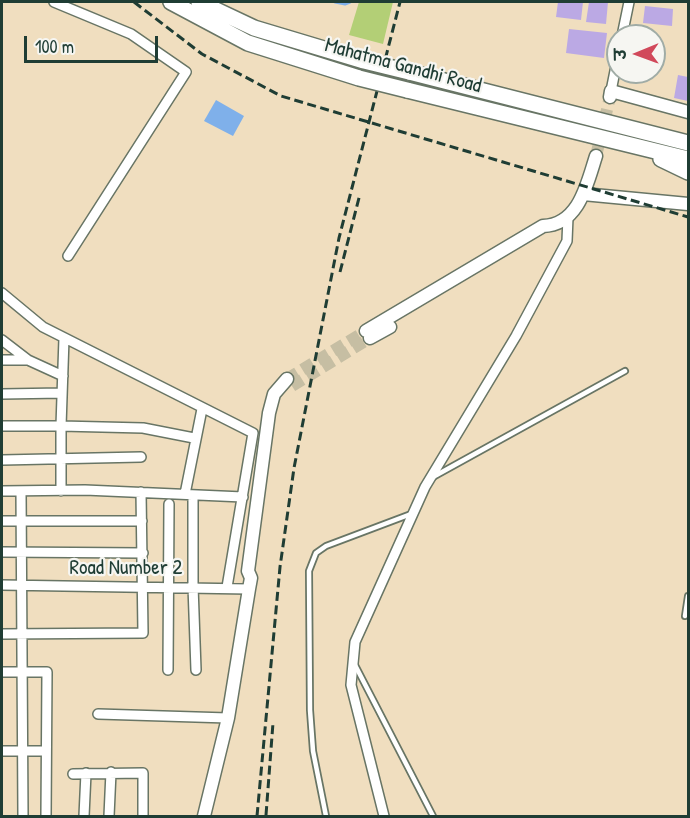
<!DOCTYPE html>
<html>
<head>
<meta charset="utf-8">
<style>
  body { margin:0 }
  #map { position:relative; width:690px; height:818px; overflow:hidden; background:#f0debf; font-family:"Patrick Hand","Playpen Sans Deva",sans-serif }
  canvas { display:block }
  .frame { position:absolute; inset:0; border:3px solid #1f3d34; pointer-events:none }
  .north { position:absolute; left:606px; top:24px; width:60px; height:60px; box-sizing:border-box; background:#f6f6f2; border:2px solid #a0aca6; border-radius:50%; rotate:269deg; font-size:16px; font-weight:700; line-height:24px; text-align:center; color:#1f3d34 }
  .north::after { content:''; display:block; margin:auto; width:21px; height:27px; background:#d1495b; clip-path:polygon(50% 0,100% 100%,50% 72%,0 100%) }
  .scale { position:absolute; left:24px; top:36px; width:134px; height:27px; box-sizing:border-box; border:3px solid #1f3d34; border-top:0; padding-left:8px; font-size:18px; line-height:21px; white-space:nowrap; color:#1f3d34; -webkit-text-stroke:4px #f6f6f2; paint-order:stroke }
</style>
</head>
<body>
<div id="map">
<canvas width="690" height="818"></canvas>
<div class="frame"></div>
<div class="north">उ</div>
<div class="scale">100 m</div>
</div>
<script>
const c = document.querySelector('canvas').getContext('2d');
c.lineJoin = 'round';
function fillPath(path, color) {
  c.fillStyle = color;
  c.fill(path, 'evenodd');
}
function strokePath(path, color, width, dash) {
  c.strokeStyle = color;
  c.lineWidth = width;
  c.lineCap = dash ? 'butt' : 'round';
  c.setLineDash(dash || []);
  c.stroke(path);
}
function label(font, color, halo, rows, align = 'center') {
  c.font = font + ' "Patrick Hand",sans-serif';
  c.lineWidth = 4.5;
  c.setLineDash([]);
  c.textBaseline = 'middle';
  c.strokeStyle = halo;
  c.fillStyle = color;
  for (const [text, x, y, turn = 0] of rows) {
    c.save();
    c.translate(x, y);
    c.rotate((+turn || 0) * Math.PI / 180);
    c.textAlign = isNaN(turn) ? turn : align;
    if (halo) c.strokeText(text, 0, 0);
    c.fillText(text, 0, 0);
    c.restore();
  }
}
const green = new Path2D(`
  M 359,2 L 393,2 L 383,44 L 349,35 Z`);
const water = new Path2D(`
  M 216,100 L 244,116 L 233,136 L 204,121 Z`);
const stream = new Path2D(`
  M 335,2 L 345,4 L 350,2`);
const building = new Path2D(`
  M 558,2 L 583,2 L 581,20 L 556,17 Z
  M 589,2 L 608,2 L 606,24 L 586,22 Z
  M 645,6 L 673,9 L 672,26 L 643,23 Z
  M 569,29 L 607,33 L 604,58 L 566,53 Z
  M 678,75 L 688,77 L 688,101 L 674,98 Z`);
const tertiaryTunnel = new Path2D(`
  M 596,156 L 610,97
  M 287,379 L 366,331
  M 292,386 L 370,338`);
const service = new Path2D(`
  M 433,477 L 625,371
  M 685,616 L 688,596
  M 355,665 L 433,816
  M 326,816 L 313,751 L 310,710 L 309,571 L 316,553 L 326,546 L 411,514`);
const minor = new Path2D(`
  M 54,2 L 131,34 L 186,72 L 68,256
  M 622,36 L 629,2
  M 611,91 L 618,56
  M 2,293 L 43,327 L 253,433 L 227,587
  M 2,340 L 28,360 L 63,376
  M 2,360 L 28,360
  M 2,394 L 62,393
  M 2,426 L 61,426 L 64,338
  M 2,460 L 141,457
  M 2,491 L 85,490 L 243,497
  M 21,491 L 23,816
  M 61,491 L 61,426 L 143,428 L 194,438
  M 185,494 L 202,409
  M 193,495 L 193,586 L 196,670
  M 2,521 L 142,521
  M 2,552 L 143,553
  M 2,585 L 249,589
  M 2,634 L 143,633 L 141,492
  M 168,670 L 169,504
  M 2,672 L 47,672 L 46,816
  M 98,714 L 228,718
  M 2,751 L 46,751
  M 73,774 L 143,773 L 143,816
  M 84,816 L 86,773
  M 109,816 L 111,772
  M 384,816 L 351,685 L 355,642 L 425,487 L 516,336 L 567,241 L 568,217`);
const tertiary = new Path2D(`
  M 610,97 L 611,91 L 688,112
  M 583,194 L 688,204
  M 366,331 L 543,226 C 579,225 587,184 596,156
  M 370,338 L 390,327
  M 204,816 L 228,718 L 249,589 L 251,578 L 248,571 L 269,413 L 274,394 L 287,379`);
const primary = new Path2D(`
  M 171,2 L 248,43 L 359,78
  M 199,2 L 254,28 L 364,61
  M 409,72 L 688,143
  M 407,90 L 688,159
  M 661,159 L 688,172`);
const rail = new Path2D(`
  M 134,2 L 202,54 L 281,96 L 688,217
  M 340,272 L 360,194
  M 266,815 L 273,723
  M 257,816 L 280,567 L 294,468 L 339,238 L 400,2`);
const primaryBridge = new Path2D(`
  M 364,61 L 409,72
  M 359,78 L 407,90`);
const streetNames = [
  ["Mahatma Gandhi Road",403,66,15],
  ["Road Number 2",126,568]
];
fillPath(green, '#b3cf76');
fillPath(water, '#7fb0ea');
strokePath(stream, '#7fb0ea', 3);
fillPath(building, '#bba9e4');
strokePath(tertiaryTunnel, '#c6bea3', 12, [12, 6]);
strokePath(service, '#687565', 8);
strokePath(minor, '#687565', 12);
strokePath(tertiary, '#687565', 15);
strokePath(primary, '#687565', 18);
strokePath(service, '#fff', 4.5);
strokePath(minor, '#fff', 9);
strokePath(tertiary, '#fff', 12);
strokePath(primary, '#fff', 15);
strokePath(rail, '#1f3d34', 3, [9, 4.5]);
strokePath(primaryBridge, '#687565', 18, []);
strokePath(primaryBridge, '#fff', 15);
label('21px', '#1f3d34', '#f6f6f2', streetNames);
</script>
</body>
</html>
